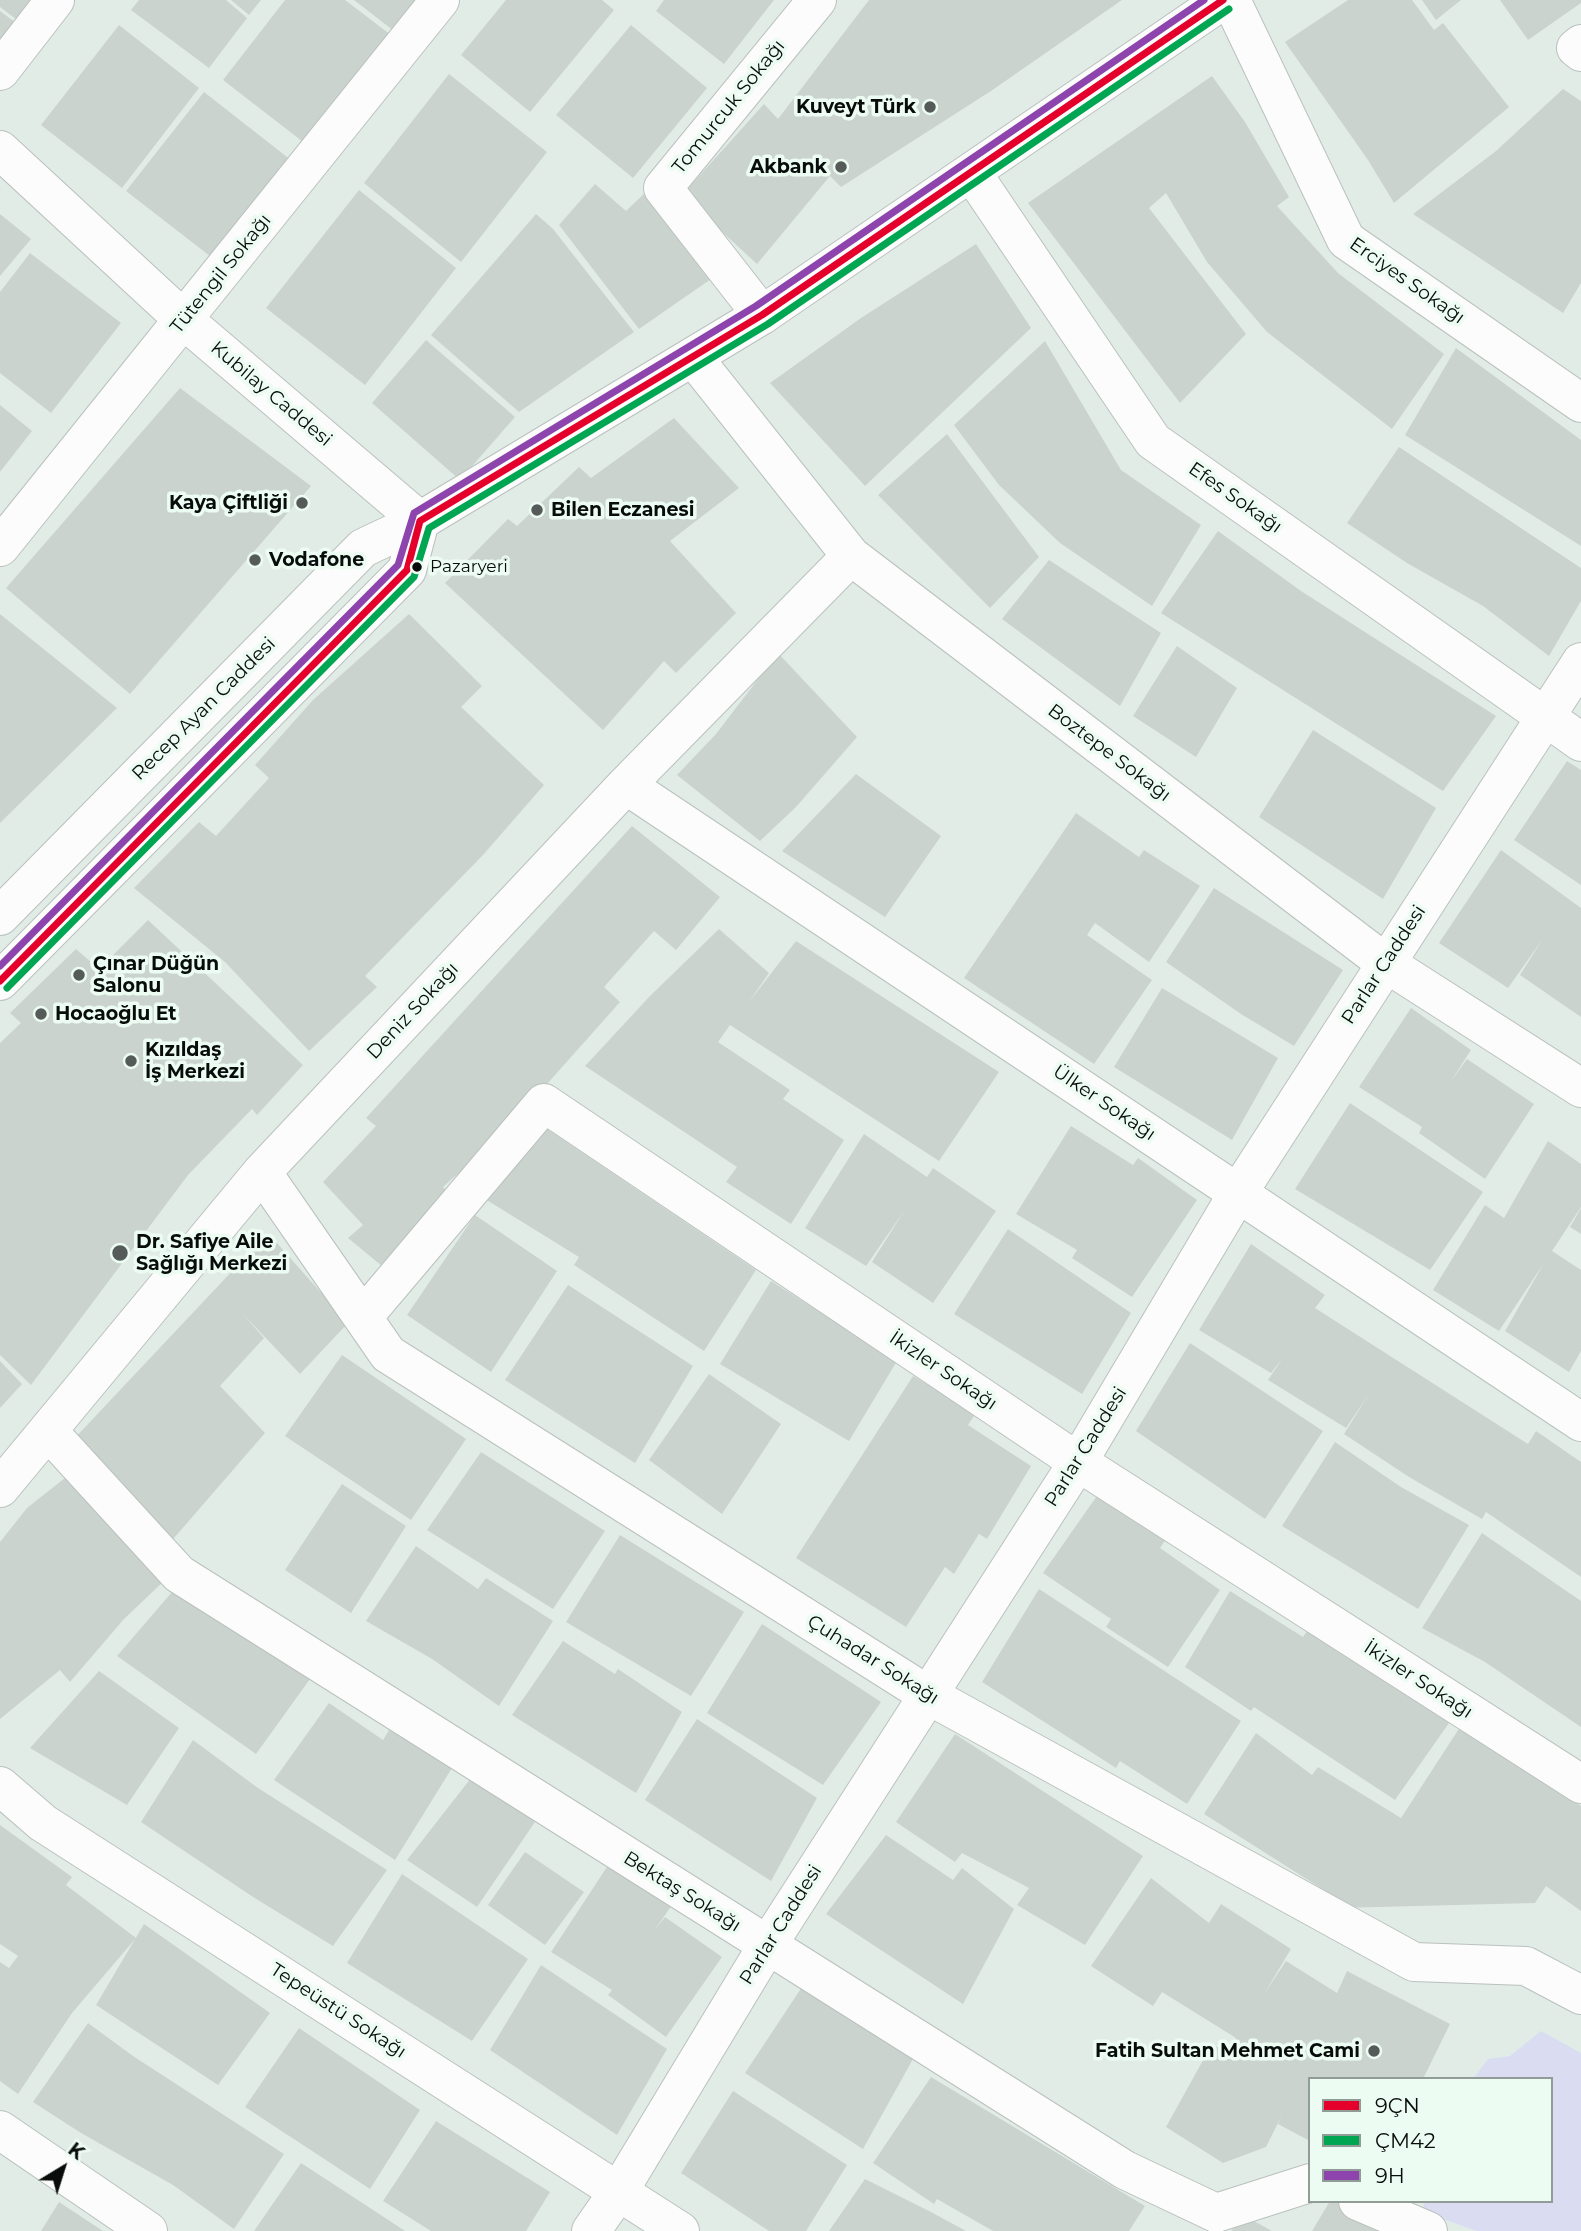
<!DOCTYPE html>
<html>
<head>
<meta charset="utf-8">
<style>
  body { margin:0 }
  #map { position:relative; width:1581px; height:2231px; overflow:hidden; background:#e2ece7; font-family:Montserrat,sans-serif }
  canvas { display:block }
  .legend { position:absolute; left:1308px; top:2077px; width:245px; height:126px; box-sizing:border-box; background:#ecfcf3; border:2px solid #919c96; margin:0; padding:9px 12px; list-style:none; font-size:21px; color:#080d0b }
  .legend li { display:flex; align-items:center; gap:14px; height:35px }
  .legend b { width:35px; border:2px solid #919c96 }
  .north { position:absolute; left:28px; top:2133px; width:70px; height:70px; -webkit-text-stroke:5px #ecfcf3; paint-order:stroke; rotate:38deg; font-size:19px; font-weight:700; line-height:28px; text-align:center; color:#080d0b }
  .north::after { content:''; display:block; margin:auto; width:24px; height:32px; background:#080d0b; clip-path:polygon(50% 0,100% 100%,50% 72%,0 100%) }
</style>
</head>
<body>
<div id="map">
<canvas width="1581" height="2231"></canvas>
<ul class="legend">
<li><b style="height:9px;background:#e4002b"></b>9ÇN</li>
<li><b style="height:9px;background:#00a651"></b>ÇM42</li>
<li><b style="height:9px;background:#8e44ad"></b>9H</li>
</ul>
<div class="north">K</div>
</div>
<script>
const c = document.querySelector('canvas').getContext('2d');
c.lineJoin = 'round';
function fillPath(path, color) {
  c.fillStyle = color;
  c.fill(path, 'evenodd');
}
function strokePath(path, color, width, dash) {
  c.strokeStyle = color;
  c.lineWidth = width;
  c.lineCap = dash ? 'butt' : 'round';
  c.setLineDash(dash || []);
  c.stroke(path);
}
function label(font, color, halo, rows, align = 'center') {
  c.font = font + ' Montserrat,sans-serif';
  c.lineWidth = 7;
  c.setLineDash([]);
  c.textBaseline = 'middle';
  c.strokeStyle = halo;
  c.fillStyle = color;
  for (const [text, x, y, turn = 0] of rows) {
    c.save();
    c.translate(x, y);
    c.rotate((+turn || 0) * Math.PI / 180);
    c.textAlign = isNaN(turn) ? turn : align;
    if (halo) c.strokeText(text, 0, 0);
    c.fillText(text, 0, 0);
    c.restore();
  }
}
const green = new Path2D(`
  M 1541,2031 L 1581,2053 L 1581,2231 L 1477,2231 L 1423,2212 L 1424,2201 L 1551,2201 L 1551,2079 L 1473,2079 L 1488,2059 L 1510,2056 Z`);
const building = new Path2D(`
  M 0,0 L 45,0 L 25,26 L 0,7 Z
  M 139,0 L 226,0 L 247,18 L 209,68 L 131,10 Z
  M 231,0 L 261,0 L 249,15 Z
  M 285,0 L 345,0 L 391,35 L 307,145 L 223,80 Z
  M 354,0 L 419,0 L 394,31 Z
  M 506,0 L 602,0 L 614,10 L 530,112 L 461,55 Z
  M 664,0 L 774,0 L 724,64 L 656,11 Z
  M 869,0 L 1122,0 L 991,91 L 841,187 L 830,176 L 757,264 L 682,195 L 764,104 L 778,119 Z
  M 1348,0 L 1412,0 L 1434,30 L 1443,23 L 1509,107 L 1394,203 L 1368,160 L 1285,42 Z
  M 1422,0 L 1461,0 L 1436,20 Z
  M 1500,0 L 1581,0 L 1581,3 L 1528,40 Z
  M 0,11 L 23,28 L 0,59 Z
  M 119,25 L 199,88 L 122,188 L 41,125 Z
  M 631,25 L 707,88 L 633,178 L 556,115 Z
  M 449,74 L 547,152 L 461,262 L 364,183 Z
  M 1212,76 L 1245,122 L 1289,197 L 1277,206 L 1338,273 L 1444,354 L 1392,429 L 1267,332 L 1207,262 L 1166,193 L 1149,208 L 1246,334 L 1180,403 L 1028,203 Z
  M 1563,89 L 1581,101 L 1581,283 L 1563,313 L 1413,214 L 1496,151 Z
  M 204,92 L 296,164 L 219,263 L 126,191 Z
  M 595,184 L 626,211 L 649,189 L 711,279 L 639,329 L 559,225 Z
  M 359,190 L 456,268 L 365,385 L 266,308 Z
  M 0,214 L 31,239 L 0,276 Z
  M 536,214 L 553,229 L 634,332 L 519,412 L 431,335 Z
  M 976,244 L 1031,328 L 865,486 L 770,383 L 861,318 Z
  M 30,253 L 121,323 L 51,413 L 0,373 L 0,292 Z
  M 426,340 L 515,417 L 460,480 L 372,403 Z
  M 1045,341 L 1121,470 L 1201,525 L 1152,606 L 1060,543 L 999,485 L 954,425 Z
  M 1456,348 L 1581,440 L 1581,546 L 1405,435 Z
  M 180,388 L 311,486 L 130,694 L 6,588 Z
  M 0,405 L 32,431 L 0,472 Z
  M 674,418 L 739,488 L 670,541 L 736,613 L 676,673 L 664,661 L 603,730 L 445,583 L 508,519 L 517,526 L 579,467 L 591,478 Z
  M 947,434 L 1039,557 L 990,608 L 878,495 Z
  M 1399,447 L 1581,568 L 1581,601 L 1549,656 L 1483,606 L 1407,563 L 1347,523 Z
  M 1218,531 L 1301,591 L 1496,716 L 1443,791 L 1161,613 Z
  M 1049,560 L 1161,633 L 1120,706 L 1002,619 Z
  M 0,614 L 117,708 L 0,823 Z
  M 409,614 L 482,686 L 461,707 L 544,785 L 483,855 L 365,976 L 377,987 L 309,1051 L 225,962 L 134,888 L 199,822 L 216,836 L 269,778 L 255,765 L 313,700 Z
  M 1177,646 L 1237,688 L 1196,757 L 1133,716 Z
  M 778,653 L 857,737 L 796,807 L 760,841 L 677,775 L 716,734 Z
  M 1313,730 L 1436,808 L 1383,899 L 1259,817 Z
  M 1567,761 L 1581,770 L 1581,885 L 1514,840 Z
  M 856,774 L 941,836 L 885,917 L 782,851 Z
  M 1076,813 L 1139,857 L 1144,850 L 1200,886 L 1149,962 L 1095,923 L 1087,935 L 1152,980 L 1094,1064 L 964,978 Z
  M 632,826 L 720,897 L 676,950 L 654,931 L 604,987 L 620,1002 L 507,1129 L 443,1187 L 457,1202 L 394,1276 L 348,1238 L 363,1225 L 323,1182 L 376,1126 L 366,1118 Z
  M 1501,850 L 1581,908 L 1581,1017 L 1520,975 L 1542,940 L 1508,988 L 1439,943 Z
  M 1214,888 L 1343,970 L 1294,1046 L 1241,1014 L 1166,962 Z
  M 148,920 L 303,1065 L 257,1115 L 252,1109 L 188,1175 L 31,1385 L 0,1355 L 0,1043 L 21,1023 L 10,1013 L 76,949 L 99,969 Z
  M 719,929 L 769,973 L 749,1002 L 796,941 L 999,1072 L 939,1161 L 730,1025 L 718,1042 L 790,1090 L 783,1099 L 844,1140 L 791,1224 L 726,1182 L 737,1167 L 585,1066 L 650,996 Z
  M 1162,988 L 1278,1058 L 1232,1140 L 1114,1067 Z
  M 1411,1008 L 1471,1050 L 1451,1081 L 1467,1059 L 1534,1104 L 1485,1179 L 1419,1133 L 1422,1127 L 1359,1087 Z
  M 1350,1103 L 1483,1192 L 1430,1270 L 1295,1189 Z
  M 1071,1126 L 1133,1165 L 1138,1158 L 1197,1200 L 1132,1297 L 1072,1258 L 1077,1250 L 1016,1214 Z
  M 544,1127 L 756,1270 L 704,1351 L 574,1265 L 579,1257 L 485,1199 Z
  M 864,1134 L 927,1177 L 933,1168 L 996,1211 L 933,1303 L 872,1262 L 904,1211 L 866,1266 L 805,1228 Z
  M 1548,1141 L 1581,1164 L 1581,1207 L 1552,1251 L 1581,1270 L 1581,1351 L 1569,1372 L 1505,1331 L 1544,1263 L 1499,1331 L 1433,1290 L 1485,1205 L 1504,1218 Z
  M 1581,1208 L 1581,1234 L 1570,1227 Z
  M 475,1215 L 557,1271 L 491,1372 L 407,1315 Z
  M 1008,1229 L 1131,1313 L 1082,1394 L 954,1314 Z
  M 268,1233 L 348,1323 L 300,1374 L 242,1313 L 264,1338 L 220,1386 L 265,1433 L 168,1545 L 72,1441 Z
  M 1251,1244 L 1325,1295 L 1315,1308 L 1528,1444 L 1536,1431 L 1581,1462 L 1581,1577 L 1486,1512 L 1482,1519 L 1409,1477 L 1344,1434 L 1369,1394 L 1346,1428 L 1268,1380 L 1282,1359 L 1271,1373 L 1199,1330 Z
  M 771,1281 L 897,1361 L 849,1441 L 720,1364 Z
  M 568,1285 L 693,1366 L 635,1463 L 505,1380 Z
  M 1190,1343 L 1323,1431 L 1265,1519 L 1136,1431 Z
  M 342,1355 L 466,1439 L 411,1520 L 285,1436 Z
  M 0,1361 L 22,1384 L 0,1408 Z
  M 709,1374 L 781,1424 L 722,1514 L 649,1460 Z
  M 913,1376 L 976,1413 L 968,1425 L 1031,1466 L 987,1539 L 979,1534 L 954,1574 L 945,1567 L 906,1627 L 796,1558 Z
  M 1335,1442 L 1401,1487 L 1469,1525 L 1418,1609 L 1282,1526 Z
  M 481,1452 L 605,1531 L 553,1609 L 427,1530 Z
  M 75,1470 L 164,1581 L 124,1619 L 70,1682 L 60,1670 L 0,1719 L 0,1542 L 27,1508 Z
  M 342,1484 L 406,1526 L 351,1613 L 285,1570 Z
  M 1101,1490 L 1168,1536 L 1160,1548 L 1220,1590 L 1168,1667 L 1106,1627 L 1111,1619 L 1043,1573 Z
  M 1482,1533 L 1581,1601 L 1581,1727 L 1485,1662 L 1422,1628 Z
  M 620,1535 L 744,1612 L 691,1696 L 566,1622 Z
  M 416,1546 L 478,1589 L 486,1578 L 553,1621 L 499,1706 L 432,1659 L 366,1621 Z
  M 1039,1589 L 1241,1721 L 1187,1804 L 1120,1761 L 1116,1768 L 982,1682 Z
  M 1230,1591 L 1303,1637 L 1309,1628 L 1449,1723 L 1395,1800 L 1254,1707 L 1251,1711 L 1185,1667 Z
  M 172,1592 L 253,1639 L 310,1679 L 256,1754 L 117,1656 Z
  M 762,1624 L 881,1702 L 823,1785 L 707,1713 Z
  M 563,1641 L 615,1674 L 618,1669 L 682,1712 L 636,1793 L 512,1715 Z
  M 99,1671 L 179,1728 L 127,1805 L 30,1748 Z
  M 329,1703 L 383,1740 L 389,1730 L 452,1768 L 395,1860 L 274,1780 Z
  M 697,1719 L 817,1798 L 771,1881 L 645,1800 Z
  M 1462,1724 L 1581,1806 L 1581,1911 L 1546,1886 L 1535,1903 L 1338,1908 L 1327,1892 L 1204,1814 L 1256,1733 L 1312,1775 L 1318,1767 L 1401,1818 Z
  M 955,1734 L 1143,1856 L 1085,1945 L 1017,1905 L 1029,1888 L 962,1853 L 955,1862 L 896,1822 Z
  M 193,1740 L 258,1788 L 387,1870 L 333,1946 L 253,1897 L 141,1822 Z
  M 471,1778 L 535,1822 L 477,1907 L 407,1860 Z
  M 0,1825 L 72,1877 L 66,1885 L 136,1938 L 72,2013 L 18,2094 L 0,2081 L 0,1962 L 9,1968 L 18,1956 L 0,1944 Z
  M 886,1835 L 953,1880 L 962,1868 L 1014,1909 L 963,2004 L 826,1914 Z
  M 525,1852 L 584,1892 L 545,1945 L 488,1905 Z
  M 607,1867 L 672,1905 L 654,1931 L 665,1917 L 722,1957 L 666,2037 L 608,1995 L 612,1990 L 551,1952 Z
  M 402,1874 L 528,1959 L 472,2041 L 347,1963 Z
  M 1151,1878 L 1209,1923 L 1221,1904 L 1291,1949 L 1264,1994 L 1286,1961 L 1337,1993 L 1347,1971 L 1450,2024 L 1423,2079 L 1310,2079 L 1310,2141 L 1278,2124 L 1282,2115 L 1266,2147 L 1223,2163 L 1166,2127 L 1212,2044 L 1227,2053 L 1236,2038 L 1162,1992 L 1153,2006 L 1091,1966 Z
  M 144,1924 L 270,2013 L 218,2085 L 96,2005 Z
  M 541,1965 L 667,2049 L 617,2135 L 490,2050 Z
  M 802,1987 L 913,2059 L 863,2149 L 745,2073 Z
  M 88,2023 L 133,2056 L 284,2154 L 234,2229 L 173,2185 L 81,2133 L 33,2102 Z
  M 299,2028 L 420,2110 L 370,2189 L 245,2107 Z
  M 931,2077 L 1145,2206 L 1129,2231 L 993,2231 L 937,2199 L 934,2204 L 873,2163 Z
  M 733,2091 L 847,2165 L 806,2231 L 769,2231 L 681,2173 Z
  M 436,2121 L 550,2192 L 526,2231 L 431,2231 L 383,2201 Z
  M 301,2163 L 364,2204 L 405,2231 L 254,2231 Z
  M 865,2179 L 929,2211 L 966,2231 L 829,2231 Z
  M 1330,2201 L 1336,2201 L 1392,2231 L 1312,2231 Z
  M 59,2202 L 103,2231 L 41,2231 Z
  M 1243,2215 L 1272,2231 L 1231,2231 Z`);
const street = new Path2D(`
  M 1231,0 L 1346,240 L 1581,403
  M 1581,44 L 1576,48 L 1581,52
  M 0,71 L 55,0
  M 0,150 L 184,320 L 420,521
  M 972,173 L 1153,441 L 1581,742
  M 762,315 L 663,188 L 817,0
  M 693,357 L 851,556 L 1384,962 L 1581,1088
  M 0,547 L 440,0
  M 626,785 L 1581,1422
  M 262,1172 L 388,1354 L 928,1695 L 1414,1962 L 1526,1966 L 1581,1995
  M 363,1317 L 544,1103 L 1078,1462 L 1581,1784
  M 48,1431 L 179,1574 L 1125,2170 L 1216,2213 L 1310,2183
  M 0,1488 L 262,1172 L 626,785 L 851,556
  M 0,1786 L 43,1823 L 680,2231
  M 0,2130 L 148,2231
  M 1358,2201 L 1428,2231`);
const secondary = new Path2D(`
  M 0,916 L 363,548 L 420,521 L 762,315 L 1223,0
  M 0,981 L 407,570 L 420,521
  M 591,2231 L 619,2191 L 767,1946 L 1078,1462 L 1238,1193 L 1581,662`);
const bus1 = new Path2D(`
  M 0,981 L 407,570 L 420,521 L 762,315 L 1223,0`);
const bus2 = new Path2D(`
  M 7,988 L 414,577 L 429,528 L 768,324 L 1229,9`);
const bus3 = new Path2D(`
  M 0,966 L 398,565 L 414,513 L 756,306 L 1204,0`);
const markers = [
  [930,107,7,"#545b58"],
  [841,167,7,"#545b58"],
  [302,503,7,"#545b58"],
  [537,510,7,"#545b58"],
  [255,560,7,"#545b58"],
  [417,567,6,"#080d0b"],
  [79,975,7,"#545b58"],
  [41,1014,7,"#545b58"],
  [131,1061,7,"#545b58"],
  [120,1253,9,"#545b58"],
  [1374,2051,7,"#545b58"]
];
const busNames = [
  ["Pazaryeri",430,567]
];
const streetNames = [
  ["Tomurcuk Sokağı",729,107,-51],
  ["Tütengil Sokağı",221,274,-51],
  ["Erciyes Sokağı",1407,281,35],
  ["Kubilay Caddesi",271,394,40],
  ["Efes Sokağı",1235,498,35],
  ["Recep Ayan Caddesi",204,709,-45],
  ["Boztepe Sokağı",1109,753,37],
  ["Parlar Caddesi",1384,965,-57],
  ["Deniz Sokağı",413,1011,-47],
  ["Ülker Sokağı",1104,1103,34],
  ["İkizler Sokağı",943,1371,34],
  ["Parlar Caddesi",1086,1447,-58],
  ["Çuhadar Sokağı",873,1660,32],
  ["İkizler Sokağı",1418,1680,33],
  ["Bektaş Sokağı",682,1892,32],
  ["Parlar Caddesi",781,1925,-58],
  ["Tepeüstü Sokağı",338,2011,33]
];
const poiNames = [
  ["Kuveyt Türk",916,107,"right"],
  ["Akbank",827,167,"right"],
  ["Kaya Çiftliği",288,503,"right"],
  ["Bilen Eczanesi",551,510],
  ["Vodafone",269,560],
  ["Çınar Düğün",93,964],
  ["Salonu",93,986],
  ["Hocaoğlu Et",55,1014],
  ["Kızıldaş",145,1050],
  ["İş Merkezi",145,1072],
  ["Dr. Safiye Aile",136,1242],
  ["Sağlığı Merkezi",136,1264],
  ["Fatih Sultan Mehmet Cami",1360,2051,"right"]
];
fillPath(green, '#dadcf1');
fillPath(building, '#cbd3cf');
strokePath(street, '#bac1be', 40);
strokePath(secondary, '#bac1be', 40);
strokePath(street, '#fbfcfb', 38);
strokePath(secondary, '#fbfcfb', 38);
strokePath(bus1, '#e4002b', 7);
strokePath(bus2, '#00a651', 7);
strokePath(bus3, '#8e44ad', 7);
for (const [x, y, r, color] of markers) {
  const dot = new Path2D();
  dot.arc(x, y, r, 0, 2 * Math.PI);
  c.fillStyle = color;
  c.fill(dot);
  strokePath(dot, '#ecfcf3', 2.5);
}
label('17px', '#080d0b', '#ecfcf3', busNames, 'left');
label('19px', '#080d0b', '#ecfcf3', streetNames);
label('bold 19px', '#080d0b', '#ecfcf3', poiNames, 'left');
</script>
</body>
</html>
